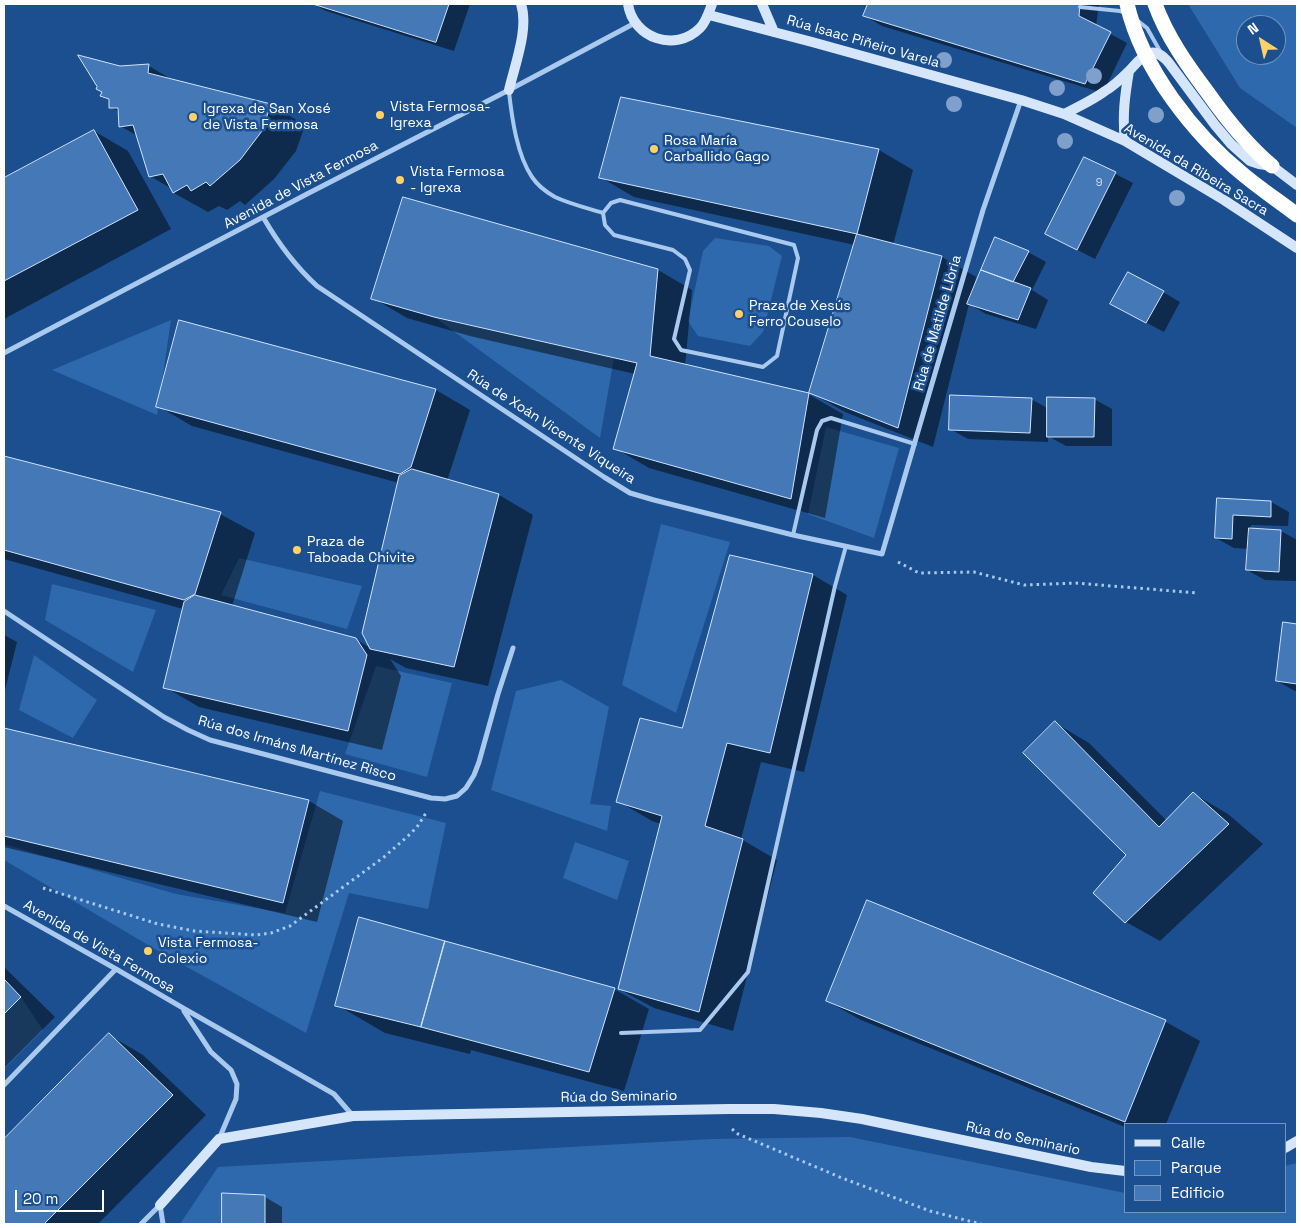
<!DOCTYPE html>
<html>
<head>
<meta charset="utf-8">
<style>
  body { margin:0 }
  #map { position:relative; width:1301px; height:1228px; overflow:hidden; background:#1b4f8f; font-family:"Space Grotesk",sans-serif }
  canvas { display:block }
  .frame { position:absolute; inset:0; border:5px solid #fff; pointer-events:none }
  .legend { position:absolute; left:1124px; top:1123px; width:162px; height:90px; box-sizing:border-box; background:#1b4f8f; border:1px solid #7695bc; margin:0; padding:6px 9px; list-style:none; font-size:15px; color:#fff }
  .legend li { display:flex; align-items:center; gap:10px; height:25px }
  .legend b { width:25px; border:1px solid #7695bc }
  .north { position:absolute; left:1236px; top:15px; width:50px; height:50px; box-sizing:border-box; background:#1b4f8f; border:1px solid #7695bc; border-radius:50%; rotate:325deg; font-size:14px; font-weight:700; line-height:20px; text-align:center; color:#fff }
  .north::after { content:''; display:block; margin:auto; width:18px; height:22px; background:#ffd166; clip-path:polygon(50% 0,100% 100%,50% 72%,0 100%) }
  .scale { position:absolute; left:15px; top:1190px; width:89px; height:22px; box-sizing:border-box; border:2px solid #fff; border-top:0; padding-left:6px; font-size:15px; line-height:18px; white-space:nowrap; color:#fff; -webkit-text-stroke:4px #1b4f8f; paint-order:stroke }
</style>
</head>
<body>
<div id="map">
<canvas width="1301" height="1228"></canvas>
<div class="frame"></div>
<ul class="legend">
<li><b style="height:6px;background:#d6e6fa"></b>Calle</li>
<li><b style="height:14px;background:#2e69ad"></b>Parque</li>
<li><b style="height:14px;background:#4478b7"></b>Edificio</li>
</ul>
<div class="north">N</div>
<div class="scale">20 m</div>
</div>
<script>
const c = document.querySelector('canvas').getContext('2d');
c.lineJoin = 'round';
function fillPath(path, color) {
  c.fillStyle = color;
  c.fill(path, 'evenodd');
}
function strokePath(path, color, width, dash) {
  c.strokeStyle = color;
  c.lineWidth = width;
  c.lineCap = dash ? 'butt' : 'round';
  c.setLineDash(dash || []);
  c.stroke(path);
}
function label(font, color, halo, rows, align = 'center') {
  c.font = font + ' "Space Grotesk",sans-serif';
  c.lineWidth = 5;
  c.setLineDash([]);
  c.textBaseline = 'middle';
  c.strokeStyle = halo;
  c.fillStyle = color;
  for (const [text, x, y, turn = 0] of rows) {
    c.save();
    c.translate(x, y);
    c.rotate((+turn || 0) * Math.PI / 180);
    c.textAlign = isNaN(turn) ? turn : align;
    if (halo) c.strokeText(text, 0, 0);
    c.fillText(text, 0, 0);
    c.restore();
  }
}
const green = new Path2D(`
  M 1188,4 L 1297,4 L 1297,128 L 1240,88 ZM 1246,25 L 1276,25 L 1276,55 L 1246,55 Z
  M 715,238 L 769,246 L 782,256 L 763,332 L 750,346 L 698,336 L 688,321 L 703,251 Z
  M 434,317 L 614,358 L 600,438 Z
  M 171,320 L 157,415 L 52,370 Z
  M 826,427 L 899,448 L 874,538 L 808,514 Z
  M 661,524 L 730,542 L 676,713 L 622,685 Z
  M 239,558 L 362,586 L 347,629 L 221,595 Z
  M 52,584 L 156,610 L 133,672 L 45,620 Z
  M 34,655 L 97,700 L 73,738 L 19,710 Z
  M 376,666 L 452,683 L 427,777 L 345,754 Z
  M 561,680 L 609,707 L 590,804 L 611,806 L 607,831 L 491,790 L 516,691 Z
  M 320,791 L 446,823 L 428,909 L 349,893 L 306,1033 L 160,952 L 4,860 L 4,844 L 176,894 L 285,913 Z
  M 575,842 L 629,861 L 617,900 L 563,878 Z
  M 21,997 L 43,1030 L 4,1069 L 4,1014 Z
  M 850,1137 L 1125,1193 L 1125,1212 L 1285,1212 L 1285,1166 L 1297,1163 L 1297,1224 L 180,1224 L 218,1167 L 711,1139 Z`);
const shadow = new Path2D(`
  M 313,4 L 470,4 L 454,51 L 326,11 Z
  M 870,4 L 1099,4 L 1096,26 L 1127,43 L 1103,93 L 882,26 L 865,16 Z
  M 149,66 L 176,82 L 271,105 L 305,125 L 296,151 L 274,179 L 245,205 L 240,201 L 227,210 L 219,206 L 208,212 L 174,193 L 172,189 L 150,176 L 138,136 L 120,126 L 120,112 L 110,107 L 111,100 L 102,95 L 120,67 Z
  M 622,99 L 879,150 L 913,170 L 893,245 L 942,257 L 976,277 L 974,286 L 975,287 L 1028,252 L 1046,262 L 1032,290 L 1048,300 L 1036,329 L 986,314 L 969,304 L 933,447 L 845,412 L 810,392 L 855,245 L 634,197 L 600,177 Z
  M 94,131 L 128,151 L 171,229 L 4,319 L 4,180 Z
  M 1085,158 L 1133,183 L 1095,259 L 1047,234 Z
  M 658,270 L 692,290 L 685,366 L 808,394 L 843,414 L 825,518 L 649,468 L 615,448 L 635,374 L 470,336 L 407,318 L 373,298 Z
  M 1163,292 L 1180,302 L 1164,332 L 1130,314 Z
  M 436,390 L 470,410 L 447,481 L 499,495 L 533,515 L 488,686 L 406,668 L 390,659 L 401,676 L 382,750 L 199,707 L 165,687 L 183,609 L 4,559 L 4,457 L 220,514 L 255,533 L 232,606 L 355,639 L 372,649 L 399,483 L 192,426 L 158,406 Z
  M 1031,399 L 1049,409 L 1094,399 L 1112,409 L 1112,446 L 1066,446 L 1048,436 L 1048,442 L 968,439 L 950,429 Z
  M 1218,500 L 1271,502 L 1289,512 L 1288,526 L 1251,525 L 1251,529 L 1281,531 L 1297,540 L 1296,581 L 1265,580 L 1247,570 L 1249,549 L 1234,548 L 1216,538 Z
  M 813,575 L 847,595 L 804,772 L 761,762 L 741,839 L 777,860 L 733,1031 L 654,1008 L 619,989 L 661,824 L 652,821 L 618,801 L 683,730 Z
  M 1284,624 L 1297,625 L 1297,691 L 1295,691 L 1277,681 Z
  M 4,635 L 17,642 L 4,694 Z
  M 1055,723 L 1089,743 L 1167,821 L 1194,794 L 1228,814 L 1263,844 L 1160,941 L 1126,922 L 1128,855 Z
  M 4,729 L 309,801 L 343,821 L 317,922 L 4,847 Z
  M 868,902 L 1166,1022 L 1200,1041 L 1166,1124 L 1125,1124 L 1125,1127 L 861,1020 L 827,1001 Z
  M 4,967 L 55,1017 L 4,1068 Z
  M 614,989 L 649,1009 L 624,1091 L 471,1050 L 470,1054 L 385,1033 L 337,1005 Z
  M 109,1035 L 143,1055 L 206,1115 L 98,1224 L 4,1224 L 4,1141 Z
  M 223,1194 L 265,1197 L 282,1207 L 282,1224 L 224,1224 Z`);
const building = new Path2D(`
  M 313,4 L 449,4 L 436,42 Z
  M 868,4 L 1080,4 L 1079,16 L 1111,32 L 1085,84 L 863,16 Z
  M 78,55 L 120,66 L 149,64 L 148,73 L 271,104 L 262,131 L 240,160 L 210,186 L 206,182 L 191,191 L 187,185 L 173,193 L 163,174 L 149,177 L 133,125 L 119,127 L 118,108 L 109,108 L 109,99 L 100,96 L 102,92 L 96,89 L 97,87 Z
  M 621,97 L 879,149 L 857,234 L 599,178 Z
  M 94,130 L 138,210 L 4,281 L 4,178 Z
  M 1084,157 L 1116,172 L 1077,250 L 1045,234 Z
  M 403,197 L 658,269 L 650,356 L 809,393 L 791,499 L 613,449 L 637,363 L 434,317 L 371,299 Z
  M 857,234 L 942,256 L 898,428 L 809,393 Z
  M 995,237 L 1029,251 L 1013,282 L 981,270 Z
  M 981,270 L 1031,288 L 1018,320 L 967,304 Z
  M 1128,272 L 1164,291 L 1146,323 L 1110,304 Z
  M 179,320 L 436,389 L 411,467 L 400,474 L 156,407 Z
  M 950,395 L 1032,398 L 1030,433 L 949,430 Z
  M 1047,397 L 1095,398 L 1094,437 L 1047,437 Z
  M 4,456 L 221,512 L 195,594 L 184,600 L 4,550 Z
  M 412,469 L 499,494 L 454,667 L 370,649 L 362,633 L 399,476 Z
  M 1217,498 L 1271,501 L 1271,517 L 1233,515 L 1232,539 L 1215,538 Z
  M 1249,528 L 1281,530 L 1279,572 L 1246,570 Z
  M 730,555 L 813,574 L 770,753 L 727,743 L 705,826 L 743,839 L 699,1012 L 618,989 L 662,816 L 616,802 L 640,718 L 682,728 Z
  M 195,595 L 356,638 L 367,655 L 348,731 L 163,688 L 184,602 Z
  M 1283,622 L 1297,624 L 1297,684 L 1276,681 Z
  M 1055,721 L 1159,827 L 1193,792 L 1229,824 L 1125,923 L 1093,893 L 1126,855 L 1023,753 Z
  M 4,728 L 309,800 L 283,903 L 4,836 Z
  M 867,900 L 1166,1020 L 1125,1122 L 826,1001 Z
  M 359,917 L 445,941 L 421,1027 L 335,1006 Z
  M 445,941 L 615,988 L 589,1072 L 421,1027 Z
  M 4,979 L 21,997 L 4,1014 Z
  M 109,1033 L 173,1095 L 44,1224 L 4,1224 L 4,1139 Z
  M 222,1193 L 265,1195 L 265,1224 L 222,1224 Z`);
const path = new Path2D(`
  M 898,562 L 919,573 L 974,572 L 1024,585 L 1075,583 L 1198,593
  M 43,888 L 158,924 L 194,931 L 256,935 L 271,933 L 290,926 L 384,857 L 408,836 L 417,827 L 426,813
  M 732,1129 L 738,1134 L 842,1178 L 930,1211 L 981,1224`);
const lane = new Path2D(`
  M 1080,7 L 1120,11 L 1126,13
  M 1138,21 L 1147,28 L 1160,51
  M 509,92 C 512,119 517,155 532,177 C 538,186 546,192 555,197 C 570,204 587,208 603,213
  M 620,200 L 794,245 L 798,258 L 777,356 L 763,367 L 681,350 L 674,339 L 690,270 L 685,259 L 673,250 L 614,235 L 605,225 L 603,213 L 611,203 Z
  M 793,535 L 817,430 L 822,421 L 831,418 L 915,444
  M 621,1033 L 700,1030 L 748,972 L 835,586 L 846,546`);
const street = new Path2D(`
  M 263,217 C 278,243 295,266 317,286 L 604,477 L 630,493 L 654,500 L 793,535 L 882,554 L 983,210 L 1021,100
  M 4,353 L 307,194 L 509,90 L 635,23
  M 4,611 L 164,717 L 188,730 L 210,740 L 431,798 L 445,799 L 457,796 L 466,788 L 474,775 L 479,762 L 498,694 L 513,648
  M 4,906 L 116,969 L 183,1008 L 334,1094 L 353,1116
  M 184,1011 L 211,1052 L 231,1070 L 237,1084 L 236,1099 L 219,1139
  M 4,1085 L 116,969
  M 160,1205 L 163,1224
  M 141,1224 L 160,1205`);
const secondary = new Path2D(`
  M 628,4 C 633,38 675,53 700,28 C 706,22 709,12 712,4
  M 762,4 L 774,32
  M 709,15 L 812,42 L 1021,100 L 1064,114 L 1125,141 L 1224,200 L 1297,248
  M 509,90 C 515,64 529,29 521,4
  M 1064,114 C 1078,107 1093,100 1105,91 C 1114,86 1122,78 1129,71 C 1135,65 1141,56 1150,53 C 1158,51 1164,57 1169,63 L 1215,125 L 1231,144 L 1250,161 L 1259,164 L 1272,166 L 1297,185
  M 1125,141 C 1122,116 1125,95 1129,71
  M 1285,1148 L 1297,1141
  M 160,1205 L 219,1139 L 353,1116 L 729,1109 L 774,1109 L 821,1113 L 862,1119 L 1091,1167 L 1125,1171`);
const highway = new Path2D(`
  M 1127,4 C 1142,69 1194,135 1245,176 C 1262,190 1280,202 1297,215
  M 1155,4 C 1167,37 1187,65 1208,93 C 1227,120 1247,145 1272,166`);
const trees = [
  [944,60],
  [1094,76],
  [1057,88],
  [954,104],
  [1156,115],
  [1065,141],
  [1177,198]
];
const markers = [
  [380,115,5,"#ffd166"],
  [193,117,5,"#ffd166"],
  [654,149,5,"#ffd166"],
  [400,180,5,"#ffd166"],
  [739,314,5,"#ffd166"],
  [297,550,5,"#ffd166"],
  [148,951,5,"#ffd166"]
];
const numberNames = [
  ["9",1099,183]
];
const streetNames = [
  ["Rúa Isaac Piñeiro Varela",863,42,16],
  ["Avenida da Ribeira Sacra",1196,170,31],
  ["Avenida de Vista Fermosa",301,185,-28],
  ["Rúa de Matilde Llòria",938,323,-74],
  ["Rúa de Xoán Vicente Viqueira",551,427,33],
  ["Rúa dos Irmáns Martínez Risco",297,749,16],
  ["Avenida de Vista Fermosa",99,947,30],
  ["Rúa do Seminario",619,1097,-1],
  ["Rúa do Seminario",1023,1139,12]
];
const poiNames = [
  ["Vista Fermosa-",390,107],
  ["Igrexa",390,123],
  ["Igrexa de San Xosé",203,109],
  ["de Vista Fermosa",203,125],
  ["Rosa María",664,141],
  ["Carballido Gago",664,157],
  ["Vista Fermosa",410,172],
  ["- Igrexa",410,188],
  ["Praza de Xesús",749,306],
  ["Ferro Couselo",749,322],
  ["Praza de",307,542],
  ["Taboada Chivite",307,558],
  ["Vista Fermosa-",158,943],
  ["Colexio",158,959]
];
fillPath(green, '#2e69ad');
fillPath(shadow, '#0007');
fillPath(building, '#4478b7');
strokePath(building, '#cfe3fa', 1);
strokePath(path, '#a9c9ee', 3, [2.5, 4]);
strokePath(lane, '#a9c9ee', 4);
strokePath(street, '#a9c9ee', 5);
strokePath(secondary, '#d6e6fa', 10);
strokePath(highway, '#fff', 15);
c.fillStyle = '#7ea0ca';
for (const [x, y] of trees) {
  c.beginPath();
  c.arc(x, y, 8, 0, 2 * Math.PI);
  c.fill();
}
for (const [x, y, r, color] of markers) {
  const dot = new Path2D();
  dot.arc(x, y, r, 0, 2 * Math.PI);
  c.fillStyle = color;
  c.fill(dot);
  strokePath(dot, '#1b4f8f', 2);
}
label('11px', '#d0dded', null, numberNames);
label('14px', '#fff', '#1b4f8f', streetNames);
label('14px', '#fff', '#1b4f8f', poiNames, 'left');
</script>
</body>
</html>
